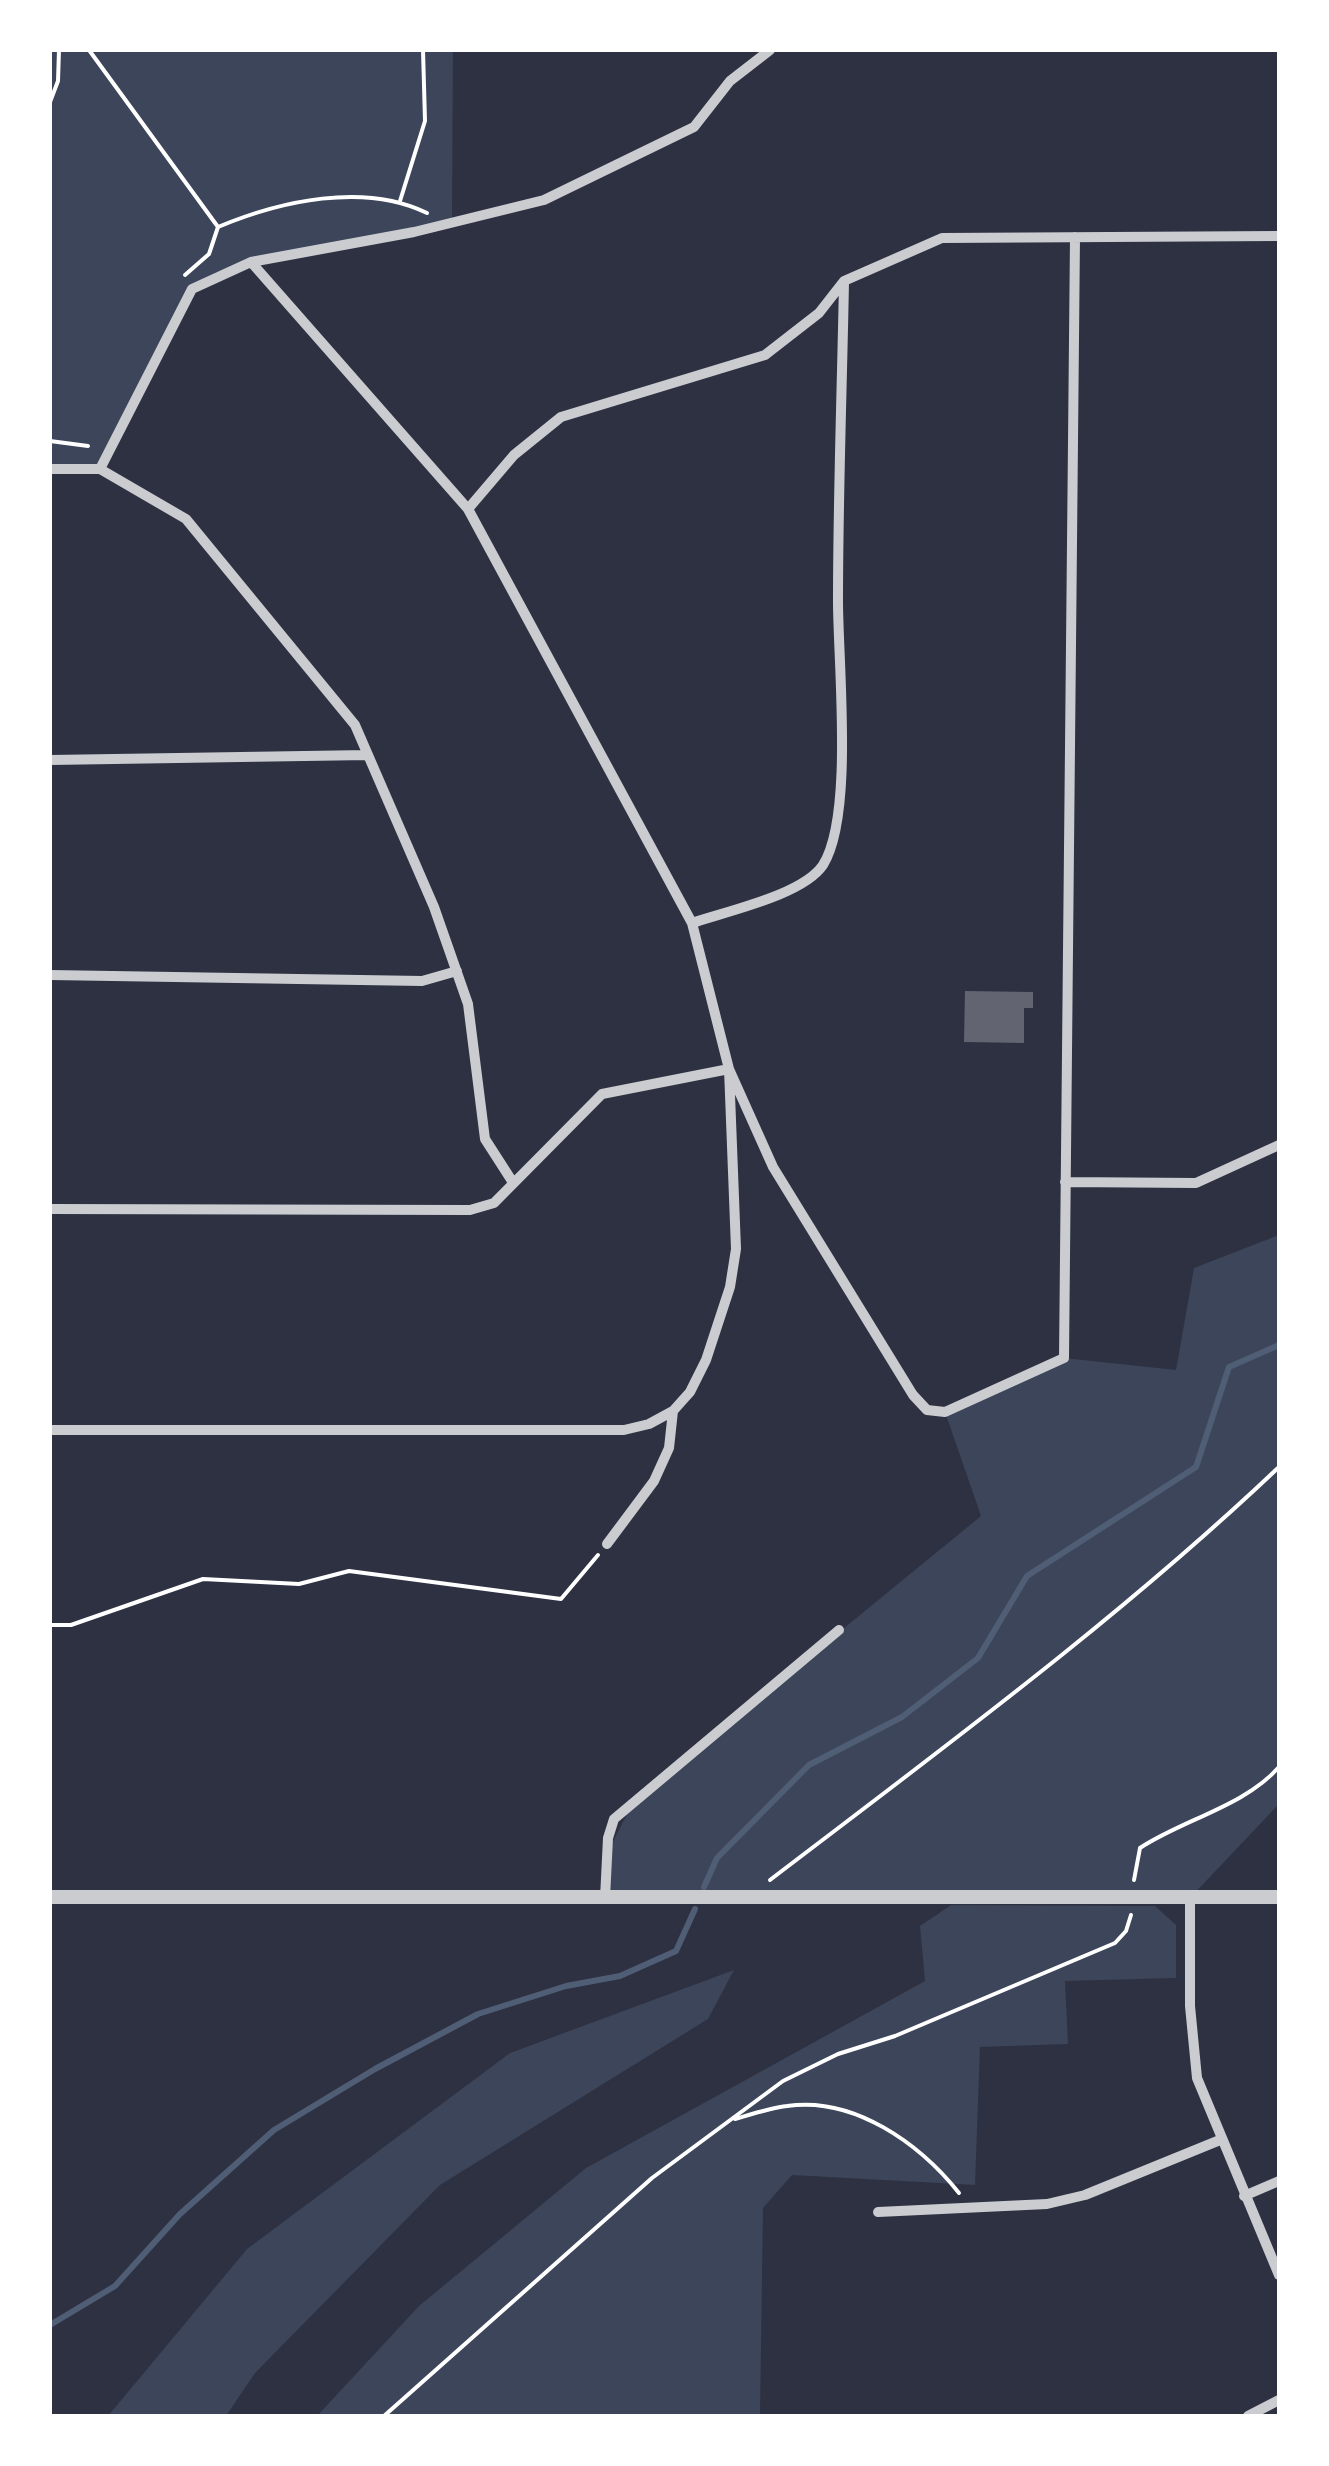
<!DOCTYPE html>
<html>
<head>
<meta charset="utf-8">
<style>
  body { margin:0 }
  #map { position:relative; width:1329px; height:2466px; overflow:hidden; background:#2d3142; font-family:Jost,sans-serif }
  canvas { display:block }
  .frame { position:absolute; inset:0; border:52px solid #fff; pointer-events:none }
</style>
</head>
<body>
<div id="map">
<canvas width="1329" height="2466"></canvas>
<div class="frame"></div>
</div>
<script>
const c = document.querySelector('canvas').getContext('2d');
c.lineJoin = 'round';
function fillPath(path, color) {
  c.fillStyle = color;
  c.fill(path, 'evenodd');
}
function strokePath(path, color, width, dash) {
  c.strokeStyle = color;
  c.lineWidth = width;
  c.lineCap = dash ? 'butt' : 'round';
  c.setLineDash(dash || []);
  c.stroke(path);
}
const green = new Path2D(`
  M 50,50 L 453,50 L 452,223 L 251,262 L 192,289 L 100,469 L 50,469 Z
  M 1279,1235 L 1279,1804 L 1190,1898 L 606,1898 L 608,1851 L 635,1799 L 981,1516 L 945,1412 L 1064,1358 L 1176,1370 L 1194,1268 Z
  M 951,1905 L 1155,1906 L 1176,1925 L 1176,1978 L 1065,1981 L 1068,2044 L 980,2047 L 975,2185 L 792,2175 L 763,2208 L 760,2416 L 317,2416 L 419,2306 L 586,2168 L 925,1981 L 920,1926 Z
  M 734,1970 L 708,2019 L 440,2185 L 255,2373 L 226,2416 L 108,2416 L 247,2249 L 510,2053 Z`);
const stream = new Path2D(`
  M 704,1887 L 717,1858 L 809,1765 L 902,1717 L 978,1658 L 1027,1576 L 1196,1467 L 1229,1367 L 1279,1345
  M 50,2325 L 115,2286 L 180,2214 L 274,2130 L 375,2069 L 478,2014 L 566,1986 L 620,1976 L 676,1951 L 695,1909`);
const building = new Path2D(`
  M 965,991 L 1033,992 L 1033,1008 L 1024,1008 L 1024,1043 L 964,1042 Z`);
const path = new Path2D(`
  M 89,50 L 218,227 L 209,254 L 185,275
  M 50,102 L 58,81 L 59,50
  M 400,201 L 425,121 L 423,50
  M 218,227 C 280,201 364,182 427,213
  M 50,441 L 88,446
  M 50,1625 L 71,1625 L 203,1579 L 299,1584 L 349,1571 L 561,1599 L 598,1555
  M 770,1880 C 943,1748 1121,1617 1279,1467
  M 1134,1880 L 1140,1848 C 1182,1820 1245,1806 1279,1767
  M 735,2119 C 752,2114 770,2108 787,2106 C 854,2096 920,2144 959,2193
  M 384,2416 L 652,2178 L 783,2081 L 838,2054 L 895,2036 L 1115,1943 L 1126,1931 L 1131,1915`);
const minor = new Path2D(`
  M 251,262 L 468,509 L 692,923 L 729,1069 L 736,1249 L 730,1287 L 706,1360 L 690,1392 L 673,1411 L 669,1448 L 654,1481 L 607,1544
  M 50,469 L 100,469 L 186,519 L 355,725 L 434,907 L 468,1004 L 485,1139 L 512,1181
  M 100,469 L 192,289 L 251,262 L 414,232 L 544,200 L 694,127 L 730,81 L 770,50
  M 468,509 L 514,455 L 561,417 L 765,355 L 819,313 L 844,281 L 942,238 L 1279,236
  M 50,760 L 368,755
  M 692,923 C 727,911 803,895 823,865 C 854,816 838,664 838,601 C 838,495 842,388 844,282
  M 50,975 L 422,981 L 457,971
  M 729,1069 L 773,1167 L 913,1395 L 927,1410 L 945,1412 L 1064,1358 L 1075,237
  M 1065,1182 L 1196,1183 L 1279,1145
  M 50,1209 L 470,1210 L 494,1203 L 602,1094 L 729,1069
  M 50,1430 L 624,1430 L 649,1424 L 673,1411
  M 605,1898 L 608,1838 L 614,1819 L 839,1630
  M 1190,1898 L 1190,2006 L 1197,2078 L 1279,2275
  M 1244,2196 L 1279,2181
  M 878,2212 L 1047,2204 L 1085,2195 L 1220,2140
  M 1248,2416 L 1279,2400`);
const tertiary = new Path2D(`
  M 50,1897 L 1279,1897`);
fillPath(green, '#3c4559');
strokePath(stream, '#4f5d75', 6);
fillPath(building, '#626471');
strokePath(path, '#fff', 4);
strokePath(minor, '#caccd0', 10);
strokePath(tertiary, '#caccd0', 14);
</script>
</body>
</html>
